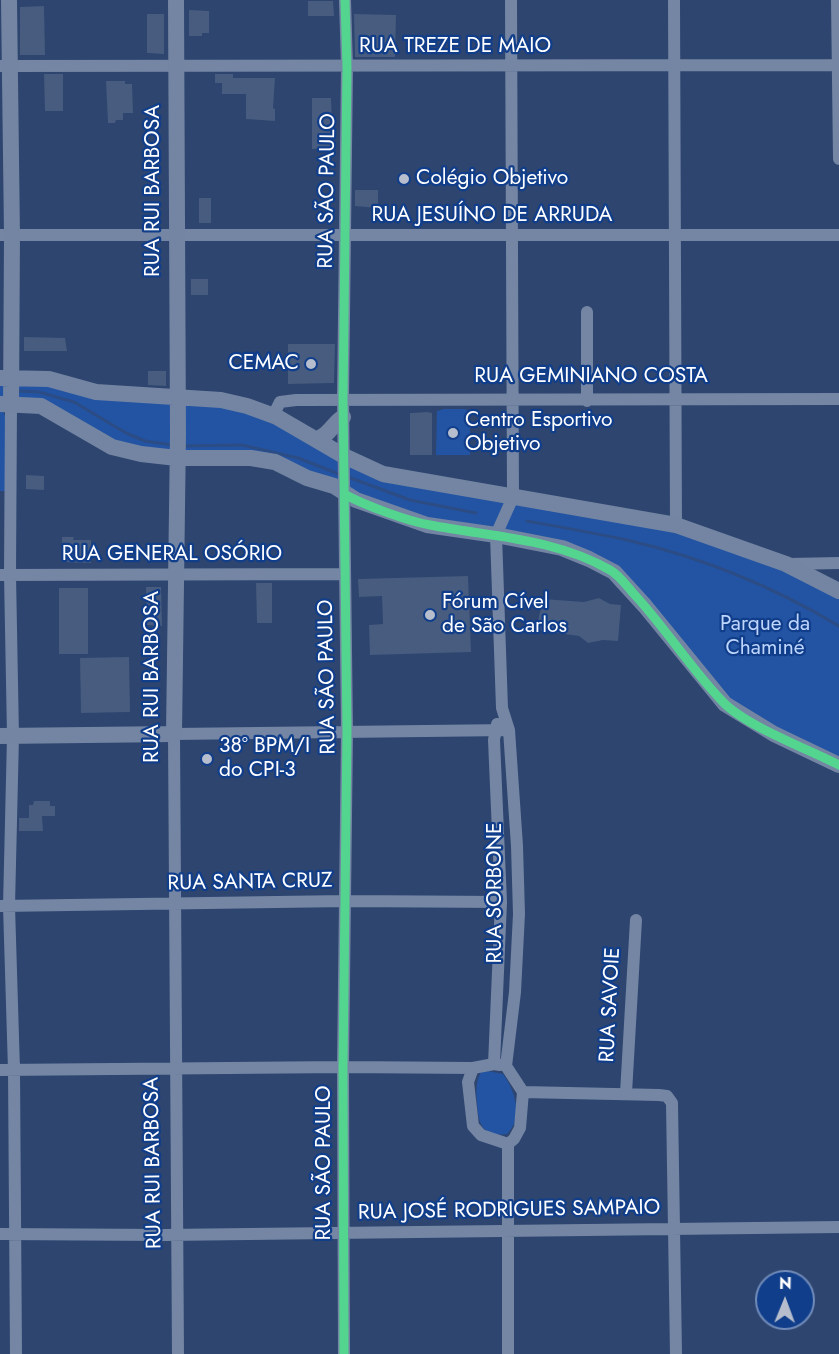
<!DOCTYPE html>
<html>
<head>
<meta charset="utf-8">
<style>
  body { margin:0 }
  #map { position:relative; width:839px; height:1354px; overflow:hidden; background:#2d456f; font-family:Jost,sans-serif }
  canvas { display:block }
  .north { position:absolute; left:755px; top:1270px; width:60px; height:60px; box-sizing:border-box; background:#113e8b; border:2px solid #708bb9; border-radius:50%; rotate:1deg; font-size:16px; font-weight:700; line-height:24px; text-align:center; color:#fff }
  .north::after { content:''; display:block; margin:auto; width:21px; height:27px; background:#b6becd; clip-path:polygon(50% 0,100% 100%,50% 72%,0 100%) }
</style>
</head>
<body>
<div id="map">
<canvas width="839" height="1354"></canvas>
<div class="north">N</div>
</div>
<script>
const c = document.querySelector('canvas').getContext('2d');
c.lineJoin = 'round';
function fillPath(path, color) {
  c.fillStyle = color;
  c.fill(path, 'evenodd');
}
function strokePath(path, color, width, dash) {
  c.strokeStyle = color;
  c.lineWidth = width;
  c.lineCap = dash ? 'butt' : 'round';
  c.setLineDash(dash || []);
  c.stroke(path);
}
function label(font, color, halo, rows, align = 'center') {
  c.font = font + ' Jost,sans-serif';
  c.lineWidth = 4.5;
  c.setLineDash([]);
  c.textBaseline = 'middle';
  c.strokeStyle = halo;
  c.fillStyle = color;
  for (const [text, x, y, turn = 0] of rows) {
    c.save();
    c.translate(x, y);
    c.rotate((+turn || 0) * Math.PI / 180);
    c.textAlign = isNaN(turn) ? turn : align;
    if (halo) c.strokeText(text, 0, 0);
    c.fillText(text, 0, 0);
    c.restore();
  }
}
const green = new Path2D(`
  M 0,378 L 221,400 L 383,474 L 676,525 L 839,591 L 839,765 L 750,720 L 645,606 L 589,559 L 427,525 L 275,462 L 141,454 L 41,406 L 0,404 Z
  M 444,409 L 464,409 L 470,411 L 470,455 L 436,455 L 437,411 Z
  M 0,410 L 3,411 L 5,416 L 5,491 L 0,491 Z
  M 488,1071 L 503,1074 C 515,1090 524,1118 507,1134 C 481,1138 478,1122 477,1101 C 476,1091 476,1081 481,1072 Z`);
const stream = new Path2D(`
  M 17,391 L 39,392 L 74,402 L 126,433 L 145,441 L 172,445
  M 182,446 L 242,445 L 298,458 L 339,474
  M 348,477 L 410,500 L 476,513
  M 527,521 C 560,527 594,533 627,540 C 700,557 774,587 839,626`);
const building = new Path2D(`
  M 308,1 L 333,1 L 334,16 L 308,16 Z
  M 44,6 L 45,55 L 20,55 L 20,7 Z
  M 189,10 L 209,11 L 209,33 L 202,33 L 202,36 L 189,36 Z
  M 147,14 L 164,14 L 164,54 L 147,53 Z
  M 354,14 L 396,15 L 395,57 L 355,57 Z
  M 44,74 L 63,74 L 63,111 L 45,111 Z
  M 215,74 L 233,74 L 233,78 L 275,78 L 273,108 L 275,109 L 275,121 L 246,119 L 246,94 L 222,94 L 222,83 L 215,83 Z
  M 106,81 L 125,81 L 125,84 L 132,84 L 133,113 L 123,113 L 123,120 L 116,120 L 115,123 L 108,123 Z
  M 312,98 L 331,98 L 333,148 L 312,149 Z
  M 355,190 L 378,190 L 378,208 L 355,206 Z
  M 199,198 L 211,198 L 211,223 L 199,223 Z
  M 191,279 L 208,279 L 208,295 L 191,295 Z
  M 24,337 L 65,338 L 67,351 L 24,351 Z
  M 288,344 L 335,344 L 334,383 L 288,384 Z
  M 148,371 L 166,371 L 166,386 L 148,385 Z
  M 427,412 L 432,413 L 432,455 L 410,455 L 410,413 Z
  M 26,475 L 44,476 L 44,490 L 26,489 Z
  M 62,537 L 74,537 L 73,540 L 91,540 L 91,563 L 62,562 Z
  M 468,576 L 471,652 L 370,655 L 369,625 L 383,624 L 382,596 L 359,597 L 358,579 Z
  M 256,583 L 272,583 L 272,623 L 257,623 Z
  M 146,587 L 161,587 L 162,626 L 147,625 Z
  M 59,588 L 88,588 L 88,654 L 59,654 Z
  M 599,598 L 610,604 L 621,605 L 618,641 L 603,640 L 588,643 L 579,636 L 536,630 L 543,599 L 584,602 Z
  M 129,657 L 130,712 L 81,713 L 80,658 Z
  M 34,801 L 50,801 L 50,806 L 55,806 L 55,816 L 42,816 L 43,831 L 19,831 L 19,818 L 29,818 L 29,805 L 33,805 Z`);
const minor = new Path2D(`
  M 674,0 L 676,525
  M 837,0 L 839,159
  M 0,66 L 839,65
  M 0,235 L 839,235
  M 587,312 L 587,401
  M 11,405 L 10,575 L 13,736 L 9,906 L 14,1070 L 16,1354
  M 277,417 L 275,412 L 280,402 L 296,400 L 839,399
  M 789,564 L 839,563
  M 0,575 L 345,574
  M 0,906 L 346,901 L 501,902
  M 494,1064 L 501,902 L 494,740 L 497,724
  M 500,1065 L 494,1064 L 473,1068 L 468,1082 L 473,1126 L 481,1135 L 508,1144
  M 506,1066 L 515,992 L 519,914 L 517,846 L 509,730 L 502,708 L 496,535 L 513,497 L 511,0
  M 506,1066 L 523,1092 L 520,1128 L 514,1139 L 508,1144
  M 0,1070 L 343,1067 L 473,1068
  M 523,1092 L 659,1095 L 667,1096 L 672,1103 L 676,1354
  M 626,1093 L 636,920
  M 0,1234 L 165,1235 L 839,1227
  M 178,1354 L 174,734 L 509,730
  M 344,1354 L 343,1067 L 347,732 L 343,399 L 347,67 L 345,0
  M 508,1354 L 508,1144`);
const major = new Path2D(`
  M 9,0 L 12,235 L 11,405
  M 0,378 L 49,379 L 96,392 L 221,400 L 247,406 L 277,417 L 344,456 L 383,474 L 676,525 L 786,564 L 839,591
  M 0,404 L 41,406 L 112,447 L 141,454 L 177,458 L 251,458 L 275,462 L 307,478 L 334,486 L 356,500 L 427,525 L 496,535 L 562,548 L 589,559 L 614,572 L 645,606 L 725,704 L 774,734 L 839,765
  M 317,439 C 329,436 333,423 343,417
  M 0,736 L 174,734 L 178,434 L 176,0`);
const cycleway = new Path2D(`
  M 344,494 C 364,505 407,521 430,525 C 492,537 554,538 610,570 C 619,575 626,585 633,593 C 665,627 690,668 723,702 C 746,726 808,749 839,765
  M 344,1354 L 343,1067 L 347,732 L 343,399 L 347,67 L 345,0`);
const markers = [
  [404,179,6,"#b6becd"],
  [311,364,6,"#b6becd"],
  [453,433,6,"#b6becd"],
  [430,615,6,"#b6becd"],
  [207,759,6,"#b6becd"]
];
const streetNames = [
  ["RUA TREZE DE MAIO",455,47],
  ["RUA RUI BARBOSA",154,191,-90],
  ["RUA SÃO PAULO",328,191,-89],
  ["RUA JESUÍNO DE ARRUDA",492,216],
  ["RUA GEMINIANO COSTA",591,377],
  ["RUA GENERAL OSÓRIO",172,555],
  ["RUA RUI BARBOSA",153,677,-90],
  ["RUA SÃO PAULO",328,677,-91],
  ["RUA SANTA CRUZ",250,883,-1],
  ["RUA SORBONE",496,893,-90],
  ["RUA SAVOIE",611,1005,-87],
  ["RUA RUI BARBOSA",154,1163,-91],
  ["RUA SÃO PAULO",325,1163,-90],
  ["RUA JOSÉ RODRIGUES SAMPAIO",509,1211,-1]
];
const poiNames = [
  ["Colégio Objetivo",416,179],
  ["CEMAC",299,364,"right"],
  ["Centro Esportivo",465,421],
  ["Objetivo",465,445],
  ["Fórum Cível",442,603],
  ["de São Carlos",442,627],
  ["38º BPM/I",219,747],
  ["do CPI-3",219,771]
];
const parkNames = [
  ["Parque da",765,625],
  ["Chaminé",765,649]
];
fillPath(green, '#2354a3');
strokePath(stream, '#2c4c85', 3);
fillPath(building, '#475c7e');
strokePath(minor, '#7486a4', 12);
strokePath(major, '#7385a2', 16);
strokePath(cycleway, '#53d58f', 9);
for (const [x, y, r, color] of markers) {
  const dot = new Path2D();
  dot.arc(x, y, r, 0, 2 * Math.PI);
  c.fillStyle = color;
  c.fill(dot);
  strokePath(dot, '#113e8b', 2);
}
label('21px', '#fff', '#113e8b', streetNames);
label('21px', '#fff', '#113e8b', poiNames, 'left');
label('21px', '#bed6fd', '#113e8b', parkNames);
</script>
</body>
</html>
